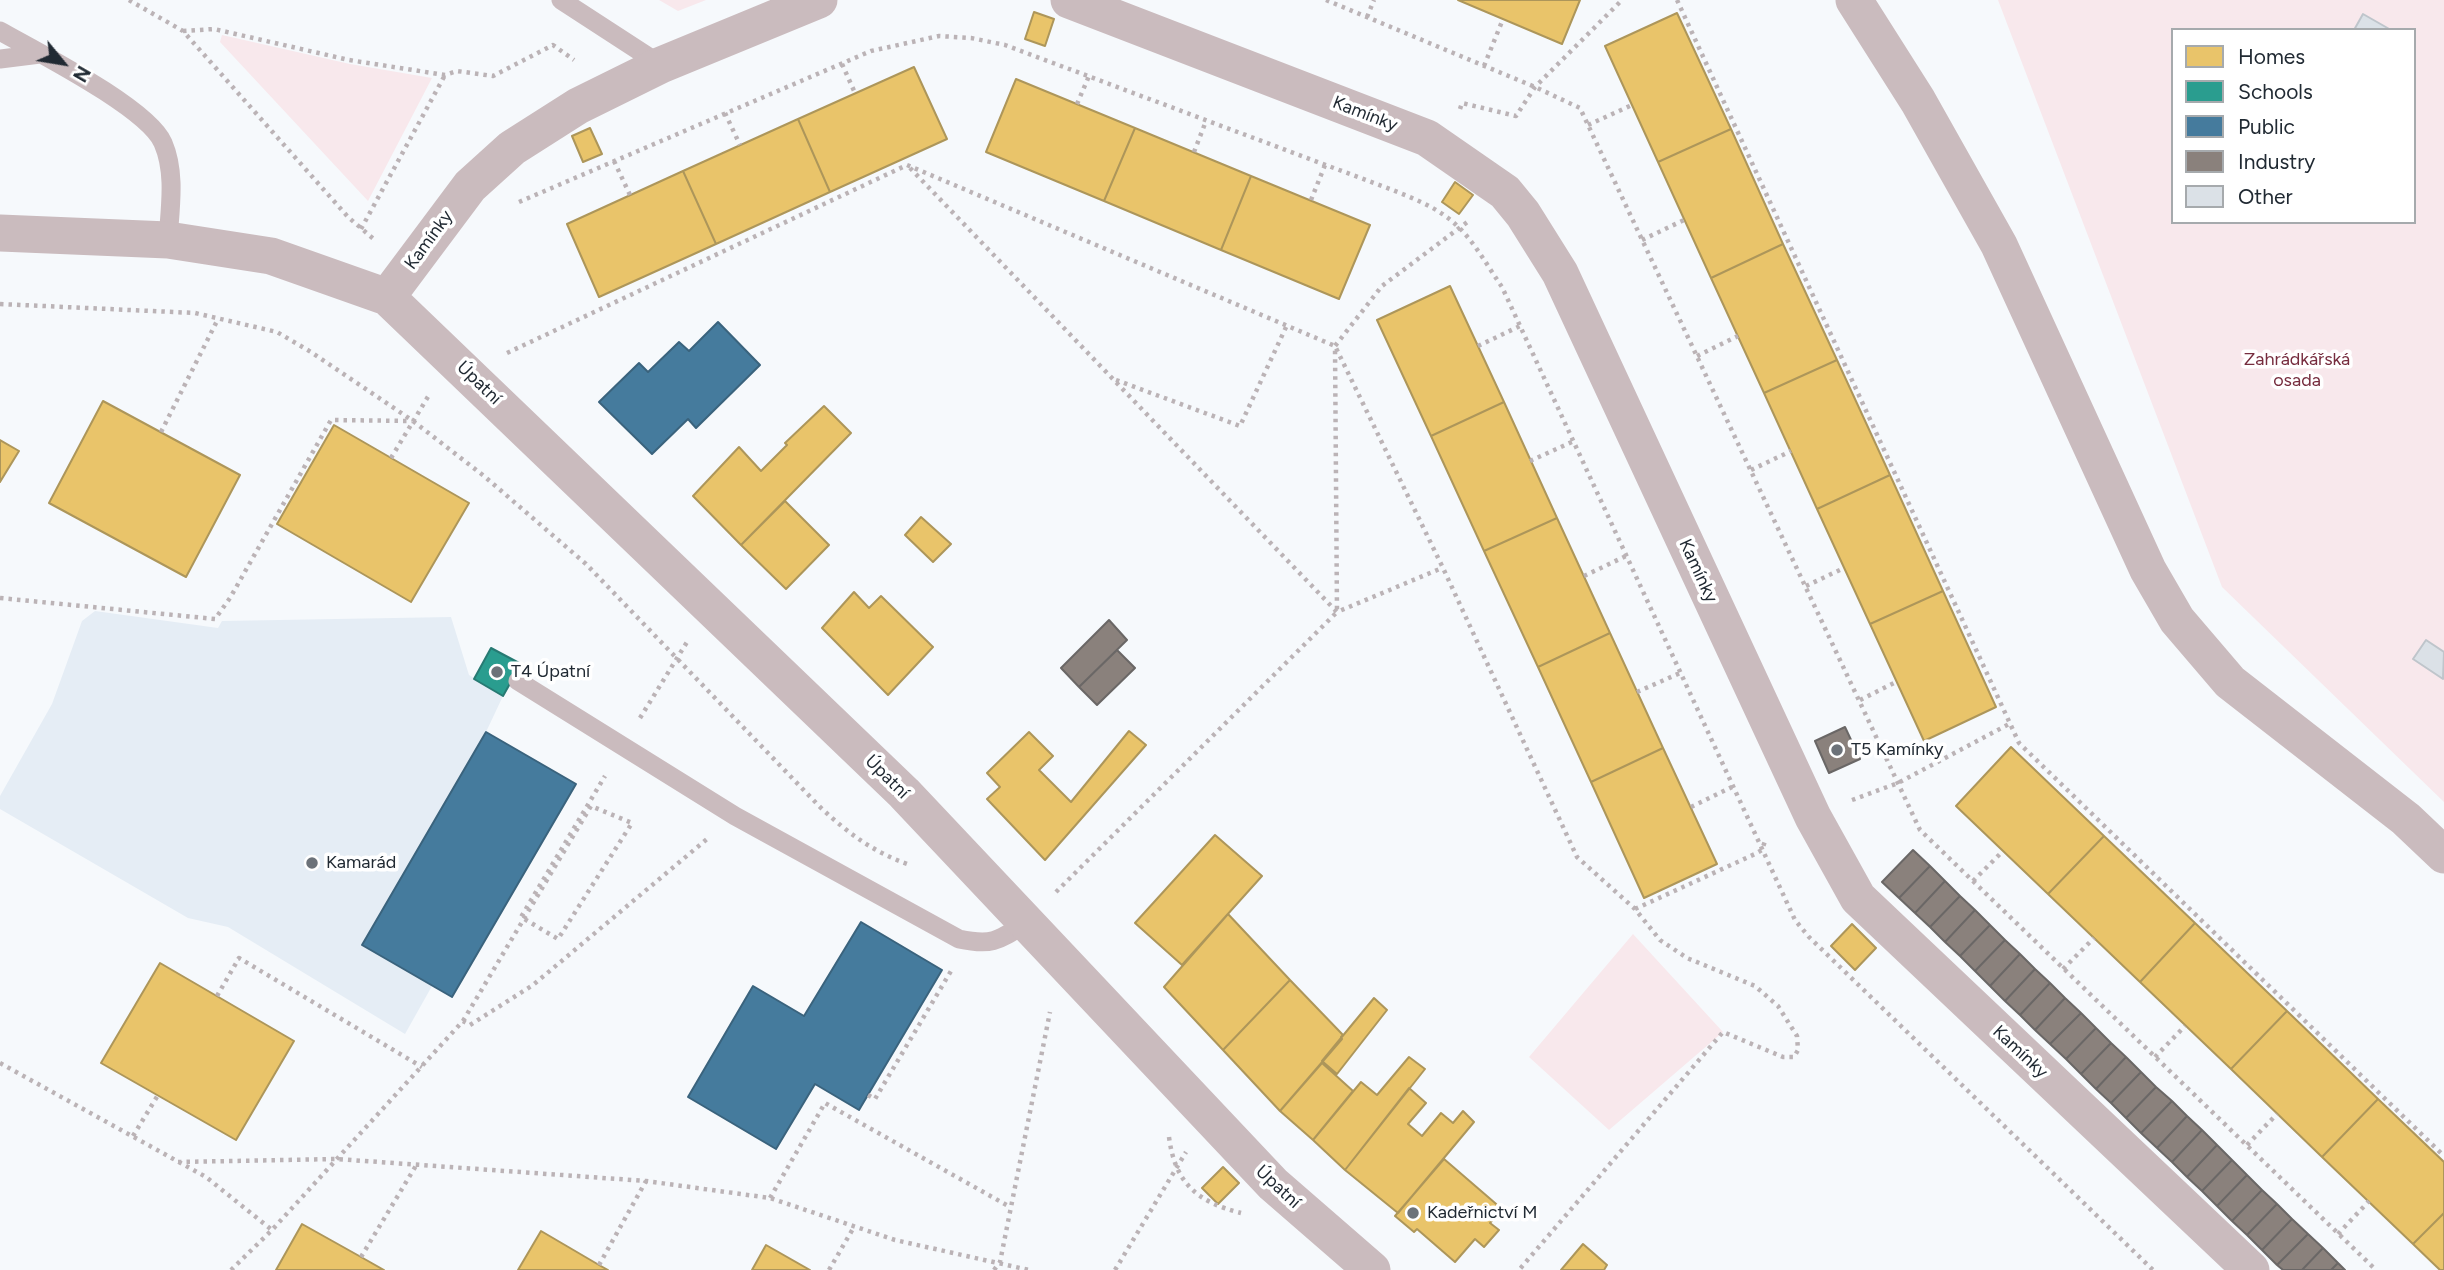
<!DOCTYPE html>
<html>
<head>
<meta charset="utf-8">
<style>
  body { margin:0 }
  #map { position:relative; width:2444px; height:1270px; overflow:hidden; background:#f6f9fc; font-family:Figtree,sans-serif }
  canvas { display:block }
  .legend { position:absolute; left:2171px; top:28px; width:245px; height:196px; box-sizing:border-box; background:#fff; border:2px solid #a6aaad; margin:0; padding:9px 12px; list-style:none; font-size:21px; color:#212a33 }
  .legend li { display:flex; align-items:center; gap:14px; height:35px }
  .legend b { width:35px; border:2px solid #a6aaad }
  .north { position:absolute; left:28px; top:28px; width:70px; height:70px; -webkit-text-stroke:5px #fff; paint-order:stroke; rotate:120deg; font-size:19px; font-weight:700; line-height:28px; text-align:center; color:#212a33 }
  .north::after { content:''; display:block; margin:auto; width:24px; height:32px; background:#212a33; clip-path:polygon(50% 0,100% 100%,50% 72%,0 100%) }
</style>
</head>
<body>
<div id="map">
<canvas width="2444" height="1270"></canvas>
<ul class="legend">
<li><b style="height:19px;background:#e9c46a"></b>Homes</li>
<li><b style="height:19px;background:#2a9d8f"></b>Schools</li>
<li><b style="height:19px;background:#457b9d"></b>Public</li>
<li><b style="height:19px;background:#8a817c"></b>Industry</li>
<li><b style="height:19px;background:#dbe1e7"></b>Other</li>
</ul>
<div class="north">N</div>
</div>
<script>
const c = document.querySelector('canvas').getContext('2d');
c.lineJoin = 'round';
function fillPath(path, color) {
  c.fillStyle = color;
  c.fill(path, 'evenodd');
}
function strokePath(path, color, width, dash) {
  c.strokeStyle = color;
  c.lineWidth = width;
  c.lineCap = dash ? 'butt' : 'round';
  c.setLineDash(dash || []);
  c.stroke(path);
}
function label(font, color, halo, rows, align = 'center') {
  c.font = font + ' Figtree,sans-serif';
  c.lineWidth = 7;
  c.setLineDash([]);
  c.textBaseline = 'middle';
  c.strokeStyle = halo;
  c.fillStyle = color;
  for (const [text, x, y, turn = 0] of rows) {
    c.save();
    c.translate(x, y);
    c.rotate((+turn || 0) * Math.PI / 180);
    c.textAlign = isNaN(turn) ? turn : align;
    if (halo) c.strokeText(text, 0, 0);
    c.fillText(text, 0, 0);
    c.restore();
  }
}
const built = new Path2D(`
  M 95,611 L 218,628 L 222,621 L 451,617 L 469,675 L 503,696 L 486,732 L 576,784 L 452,997 L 432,986 L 405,1034 L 228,927 L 188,918 L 0,809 L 0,796 L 52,704 L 82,621 Z`);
const green = new Path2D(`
  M 659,0 L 706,0 L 678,11 Z
  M 1998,0 L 2444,0 L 2444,802 L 2222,587 ZM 2173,30 L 2414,30 L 2414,222 L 2173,222 Z
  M 222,35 L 350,64 L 432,78 L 368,201 L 220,42 Z
  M 1633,934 L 1723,1032 L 1609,1130 L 1529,1057 Z`);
const homes = new Path2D(`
  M 1458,0 L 1580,0 L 1562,44 Z
  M 1034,12 L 1054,19 L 1045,46 L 1025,39 Z
  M 1677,13 L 1731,129 L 1658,162 L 1605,46 Z
  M 914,67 L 947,139 L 830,192 L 798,119 Z
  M 1016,79 L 1135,128 L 1104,201 L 986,152 Z
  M 798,119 L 830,192 L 716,244 L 683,171 Z
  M 590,128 L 602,154 L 583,162 L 572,136 Z
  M 1135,128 L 1251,176 L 1221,250 L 1104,201 Z
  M 1731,129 L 1783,244 L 1711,278 L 1658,162 Z
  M 683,171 L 716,244 L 599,297 L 567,224 Z
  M 1251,176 L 1370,225 L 1339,299 L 1221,250 Z
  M 1455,182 L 1473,195 L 1459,214 L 1442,202 Z
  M 1783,244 L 1837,360 L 1764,393 L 1711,278 Z
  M 1450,286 L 1504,402 L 1431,436 L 1377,320 Z
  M 1837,360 L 1890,475 L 1817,509 L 1764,393 Z
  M 103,401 L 240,475 L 186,577 L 49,503 Z
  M 1504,402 L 1557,518 L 1484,551 L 1431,436 Z
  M 824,406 L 851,433 L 741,545 L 693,496 L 739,447 L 761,471 L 787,445 L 785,443 Z
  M 334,425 L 469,503 L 411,602 L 277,524 Z
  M 0,440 L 19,451 L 0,482 Z
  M 1890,475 L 1943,591 L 1870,624 L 1817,509 Z
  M 785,501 L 829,545 L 786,589 L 741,545 Z
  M 921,517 L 951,544 L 933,562 L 905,535 Z
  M 1557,518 L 1610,633 L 1538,667 L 1484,551 Z
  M 1943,591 L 1996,707 L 1924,741 L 1870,624 Z
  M 854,592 L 869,608 L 881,596 L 933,647 L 888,695 L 822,628 Z
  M 1610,633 L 1663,748 L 1591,782 L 1538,667 Z
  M 1129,731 L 1146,745 L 1045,860 L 987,799 L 1000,787 L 987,773 L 1029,732 L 1053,756 L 1039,770 L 1071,802 Z
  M 2011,747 L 2104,836 L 2048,894 L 1956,806 Z
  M 1663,748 L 1717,864 L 1644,898 L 1591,782 Z
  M 1215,835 L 1262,876 L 1182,965 L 1135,923 Z
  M 2104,836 L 2195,923 L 2140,982 L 2048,894 Z
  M 1228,914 L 1290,980 L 1223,1050 L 1164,987 Z
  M 2195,923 L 2287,1011 L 2231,1069 L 2140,982 Z
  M 1852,924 L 1876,948 L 1855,970 L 1831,946 Z
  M 160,963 L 294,1041 L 236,1140 L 101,1063 Z
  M 1290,980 L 1343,1035 L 1341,1037 L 1342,1039 L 1280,1111 L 1223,1050 Z
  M 1374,998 L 1387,1010 L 1337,1074 L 1322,1061 Z
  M 2287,1011 L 2378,1099 L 2322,1157 L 2231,1069 Z
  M 1409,1057 L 1425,1069 L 1345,1170 L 1313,1140 L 1361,1082 L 1377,1095 Z
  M 1322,1063 L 1353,1091 L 1313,1140 L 1280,1111 Z
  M 1409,1088 L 1426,1103 L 1408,1124 L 1422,1136 L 1441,1113 L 1453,1123 L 1463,1111 L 1474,1122 L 1398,1213 L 1345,1170 Z
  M 2378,1099 L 2444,1162 L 2444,1213 L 2413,1244 L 2322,1157 Z
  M 1444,1159 L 1502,1209 L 1490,1223 L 1499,1230 L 1484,1247 L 1475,1239 L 1455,1262 L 1417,1229 L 1414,1232 L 1395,1216 Z
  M 1223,1167 L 1239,1183 L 1218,1204 L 1202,1188 Z
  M 2444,1213 L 2444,1270 L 2440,1270 L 2413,1244 Z
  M 302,1224 L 361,1257 L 384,1270 L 276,1270 Z
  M 541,1231 L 599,1265 L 608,1270 L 518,1270 Z
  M 1583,1244 L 1607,1265 L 1604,1270 L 1561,1270 Z
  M 766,1245 L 810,1270 L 752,1270 Z`);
const schools = new Path2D(`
  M 491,648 L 521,664 L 503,696 L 474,679 Z`);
const public = new Path2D(`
  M 718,322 L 760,365 L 696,428 L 688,419 L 652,454 L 599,402 L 639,363 L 648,372 L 679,342 L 689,351 Z
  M 486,732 L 576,784 L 452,997 L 362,945 Z
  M 861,922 L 942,970 L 859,1110 L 815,1084 L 776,1149 L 688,1097 L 753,986 L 804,1016 Z`);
const industry = new Path2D(`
  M 1109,620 L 1127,640 L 1079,687 L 1061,668 Z
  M 1117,650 L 1135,668 L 1097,705 L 1079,687 Z
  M 1845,727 L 1860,759 L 1829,773 L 1815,741 Z
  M 1913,850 L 1930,866 L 1899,898 L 1882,882 Z
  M 1930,866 L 1945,881 L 1915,913 L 1899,898 Z
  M 1945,881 L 1960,896 L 1930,927 L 1915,913 Z
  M 1960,896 L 1975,910 L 1945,942 L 1930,927 Z
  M 1975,910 L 1990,925 L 1960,956 L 1945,942 Z
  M 1990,925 L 2005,940 L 1975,971 L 1960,956 Z
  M 2005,940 L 2020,954 L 1990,986 L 1975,971 Z
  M 2020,954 L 2035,969 L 2005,1001 L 1990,986 Z
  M 2035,969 L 2050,983 L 2020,1015 L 2005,1001 Z
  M 2050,983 L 2065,998 L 2035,1030 L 2020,1015 Z
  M 2065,998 L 2081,1013 L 2050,1044 L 2035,1030 Z
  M 2081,1013 L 2096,1028 L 2066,1059 L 2050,1044 Z
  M 2096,1028 L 2111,1043 L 2081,1074 L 2066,1059 Z
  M 2111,1043 L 2126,1057 L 2096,1089 L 2081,1074 Z
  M 2126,1057 L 2141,1072 L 2111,1103 L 2096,1089 Z
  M 2141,1072 L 2156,1087 L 2126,1118 L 2111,1103 Z
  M 2156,1087 L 2172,1101 L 2141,1133 L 2126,1118 Z
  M 2172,1101 L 2187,1116 L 2157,1148 L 2141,1133 Z
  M 2187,1116 L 2202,1130 L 2172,1162 L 2157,1148 Z
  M 2202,1130 L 2217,1145 L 2187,1177 L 2172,1162 Z
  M 2217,1145 L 2232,1160 L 2202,1191 L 2187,1177 Z
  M 2232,1160 L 2247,1175 L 2217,1206 L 2202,1191 Z
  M 2247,1175 L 2262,1190 L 2232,1221 L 2217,1206 Z
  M 2262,1190 L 2277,1204 L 2247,1235 L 2232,1221 Z
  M 2277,1204 L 2292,1219 L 2262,1250 L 2247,1235 Z
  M 2292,1219 L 2308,1234 L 2277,1265 L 2262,1250 Z
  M 2308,1234 L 2323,1248 L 2302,1270 L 2283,1270 L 2277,1265 Z
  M 2323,1248 L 2338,1263 L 2331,1270 L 2302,1270 Z
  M 2338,1263 L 2345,1270 L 2331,1270 Z`);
const building = new Path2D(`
  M 2363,14 L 2391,30 L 2354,30 Z
  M 2426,640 L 2444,652 L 2443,679 L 2413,659 Z`);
const path = new Path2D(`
  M 129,0 L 183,31 L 348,217 L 376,241
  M 1326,0 L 1535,87 L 1580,108 L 1920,830 L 2376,1270
  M 1677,0 L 2019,743 L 2444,1156
  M 1367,17 L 1374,0
  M 183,31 L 214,29 L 349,60 L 445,75 L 457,71 L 493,76 L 553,45 L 574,60
  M 842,64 L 855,93
  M 1484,66 L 1503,19
  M 1077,104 L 1089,76
  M 1460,109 L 1462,103 L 1516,116 L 1535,87 L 1622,0
  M 725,113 L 740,145
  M 1588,125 L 1632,105
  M 1194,152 L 1206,121
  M 614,161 L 630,195
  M 910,168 L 1337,612 L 1442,568
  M 1311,200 L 1325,165
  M 519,202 L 871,51 L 939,36 L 971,38 L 1005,45 L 1390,189 C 1410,197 1431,205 1448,218 C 1471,235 1486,264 1502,287 L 1795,920 L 1809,937 L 2153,1270
  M 361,229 L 445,75
  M 1642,240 L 1684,220
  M 0,304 L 195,313 L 277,332 L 311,352 L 413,421 L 484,476 L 586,564 L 820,807 C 849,834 873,852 910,865
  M 1478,346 L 1520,326
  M 507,353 L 907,165 L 1335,346 L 1443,568 L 1577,857 L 1635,909 L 1660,940 L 1687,958 L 1755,986 L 1778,1006 L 1797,1036 L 1798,1050 L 1794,1057 L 1783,1057 L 1723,1032 L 1519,1270
  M 1697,356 L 1738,336
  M 1116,380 L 1240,426 L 1287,325
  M 161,432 L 218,319
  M 391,458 L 429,395
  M 1530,461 L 1574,441
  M 1751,470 L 1791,451
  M 1584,576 L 1626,556
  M 1806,586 L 1844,568
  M 0,598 L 215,619 L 230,598 L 331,420 L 412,421
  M 1637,692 L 1680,673
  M 1860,700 L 1896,682
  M 640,718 L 687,642
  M 1852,800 L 1898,783 L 2011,723
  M 1691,807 L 1732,787
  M 1973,881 L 2003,851
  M 1056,892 L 1337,612 L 1335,346 L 1382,286 L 1470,220
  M 1635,909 L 1755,854 L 1762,850 L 1765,841
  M 2063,969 L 2094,938
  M 217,996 L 239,958 L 422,1067
  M 463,1021 L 591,806 L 632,823 L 558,939 L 521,917 L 605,776
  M 2155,1057 L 2185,1026
  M 0,1063 L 206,1177 L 272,1230
  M 868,1095 L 875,1099 L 951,971
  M 133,1136 L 158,1095
  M 1169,1137 C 1175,1183 1197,1202 1241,1213
  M 2247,1145 L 2277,1114
  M 178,1162 L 337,1159 L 646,1181 L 770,1198 L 895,1240 L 1029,1270
  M 770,1198 L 825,1103 L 1010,1207
  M 2338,1234 L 2369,1201
  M 361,1257 L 417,1164
  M 599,1265 L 646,1181
  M 231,1270 L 272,1230 L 463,1021 L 470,1025 L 533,985 L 707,839
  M 829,1270 L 854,1227
  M 994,1270 L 1000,1262 L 1050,1012
  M 1115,1270 L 1186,1152`);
const lane = new Path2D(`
  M 561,0 L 661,65
  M 0,31 C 37,52 148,108 163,143 C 176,173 170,208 168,240
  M 0,59 L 40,54
  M 518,681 L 735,816 L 959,939 C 992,946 998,941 1026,923`);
const street = new Path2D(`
  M 1069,0 L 1427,138 L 1505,192 L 1523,214 L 1560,273 L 1813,817 L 1858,898 L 2251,1270
  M 1854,0 L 1918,101 L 1999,245 L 2148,570 L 2177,620 L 2230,682 L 2406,819 L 2444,855
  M 0,233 L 168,240 L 271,256 L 387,297 L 904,793 L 1273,1184 L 1372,1270
  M 387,297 L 470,186 L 512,148 L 578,106 L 661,65 L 819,0`);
const markers = [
  [497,672,7,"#6c7279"],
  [1837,750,7,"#6c7279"],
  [312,863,7,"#6c7279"],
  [1413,1213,7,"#6c7279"]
];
const streetNames = [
  ["Kamínky",1365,114,21],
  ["Kamínky",429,240,-54],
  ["Úpatní",479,383,44],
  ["Kamínky",1698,571,65],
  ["Úpatní",887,777,45],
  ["Kamínky",2020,1052,43],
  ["Úpatní",1278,1187,43]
];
const parkNames = [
  ["Zahrádkářská",2297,360],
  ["osada",2297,381]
];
const poiNames = [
  ["T4 Úpatní",511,672],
  ["T5 Kamínky",1851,750],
  ["Kamarád",326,863],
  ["Kadeřnictví M",1427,1213]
];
fillPath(built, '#e5edf5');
fillPath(green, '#f8e8ec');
fillPath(homes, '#e9c46a');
strokePath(homes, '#ad965a', 2);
fillPath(schools, '#2a9d8f');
strokePath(schools, '#277a73', 2);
fillPath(public, '#457b9d');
strokePath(public, '#3a637d', 2);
fillPath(industry, '#8a817c');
strokePath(industry, '#6a6766', 2);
fillPath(building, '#dbe1e7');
strokePath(building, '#bfc5cb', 2);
strokePath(path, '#bbb3b6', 4.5, [3.5, 5]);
strokePath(lane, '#cabbbe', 19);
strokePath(street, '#cabbbe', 37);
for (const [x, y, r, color] of markers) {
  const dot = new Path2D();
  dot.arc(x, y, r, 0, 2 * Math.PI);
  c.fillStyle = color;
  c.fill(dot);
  strokePath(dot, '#fff', 2.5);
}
label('18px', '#212a33', '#fff', streetNames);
label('18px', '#762c3e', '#fff', parkNames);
label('18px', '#212a33', '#fff', poiNames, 'left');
</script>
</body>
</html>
